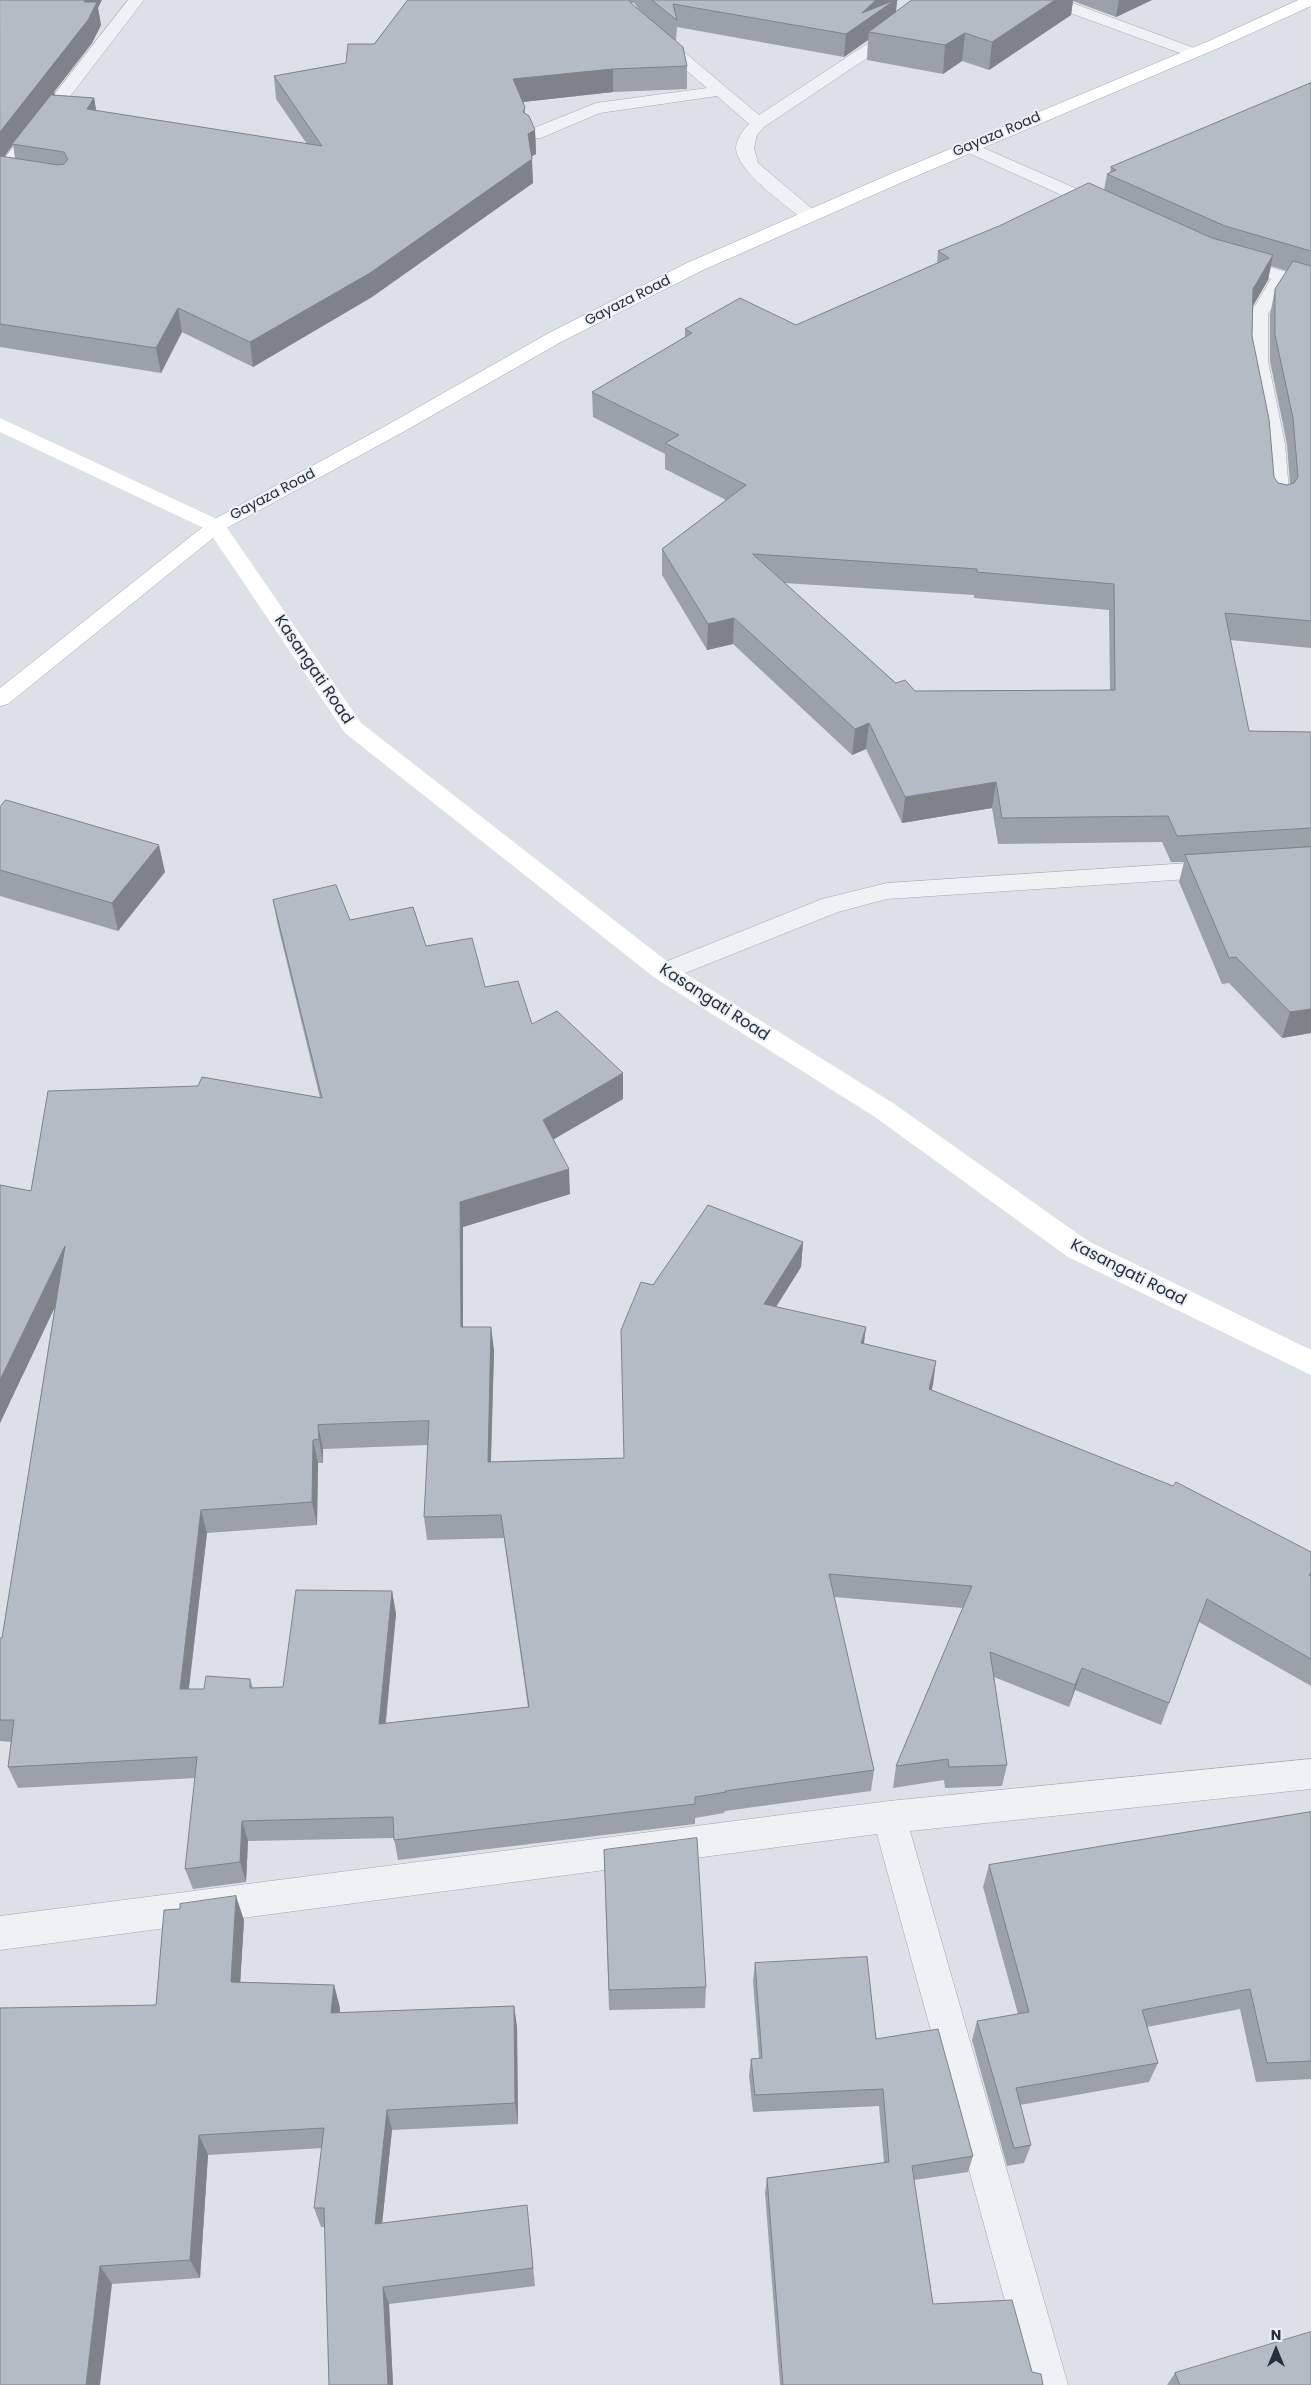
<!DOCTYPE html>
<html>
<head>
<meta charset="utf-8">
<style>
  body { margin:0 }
  #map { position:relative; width:1311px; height:2385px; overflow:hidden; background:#dce1e7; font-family:Poppins,sans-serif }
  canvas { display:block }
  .north { position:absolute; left:1251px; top:2325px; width:50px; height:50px; -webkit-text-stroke:4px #ecf0f5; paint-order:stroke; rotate:0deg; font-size:14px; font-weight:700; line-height:20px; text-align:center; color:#25303e }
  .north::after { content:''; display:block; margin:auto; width:18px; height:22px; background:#25303e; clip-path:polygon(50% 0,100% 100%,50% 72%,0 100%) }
</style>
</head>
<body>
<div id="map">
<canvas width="1311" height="2385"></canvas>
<div class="north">N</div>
</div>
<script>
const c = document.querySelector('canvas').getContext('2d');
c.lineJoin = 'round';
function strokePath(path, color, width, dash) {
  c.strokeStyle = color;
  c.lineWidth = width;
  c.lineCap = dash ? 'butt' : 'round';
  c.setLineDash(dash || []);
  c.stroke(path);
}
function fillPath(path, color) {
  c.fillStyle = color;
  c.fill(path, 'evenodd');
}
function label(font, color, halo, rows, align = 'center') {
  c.font = font + ' Poppins,sans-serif';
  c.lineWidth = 4;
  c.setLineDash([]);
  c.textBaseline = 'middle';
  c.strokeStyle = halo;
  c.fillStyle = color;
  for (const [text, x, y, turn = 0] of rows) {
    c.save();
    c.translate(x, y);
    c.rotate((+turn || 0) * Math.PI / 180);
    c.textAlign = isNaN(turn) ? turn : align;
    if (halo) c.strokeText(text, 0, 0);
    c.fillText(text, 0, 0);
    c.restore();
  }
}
const lane = new Path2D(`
  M 1041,0 L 1064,0 L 1200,50 L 1202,53 L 1200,56 L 1188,56 L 1043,3 Z`);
const street = new Path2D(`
  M 128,0 L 144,0 L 9,176 L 0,177 L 0,164 Z
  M 928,0 L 946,0 L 882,48 L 764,127 L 757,135 L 754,148 L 758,163 L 816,212 L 819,216 L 816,220 L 804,220 C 786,205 736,171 736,148 C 737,138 743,130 749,124 L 717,96 L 600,113 L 541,138 L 529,138 L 526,134 L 529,130 L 596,103 L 707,88 L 652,41 L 650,38 L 658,33 L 664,35 L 759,115 L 870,42 Z
  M 970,142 L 1109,203 L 1112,207 L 1109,211 L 1097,211 L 964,151 L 961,147 L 964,143 Z
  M 1235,257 L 1311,279 L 1311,291 L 1287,284 L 1268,314 L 1268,361 L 1285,444 L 1290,503 L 1287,507 L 1280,509 L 1273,507 L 1270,503 L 1265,444 L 1248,361 L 1250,314 L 1271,279 L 1229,267 L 1226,263 L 1229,259 Z
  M 1219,861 L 1228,863 L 1231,869 L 1228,875 L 1219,877 L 887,899 L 838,912 L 673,978 L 664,981 L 655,978 L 651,972 L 655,966 L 822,899 L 887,883 Z
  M 1311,1759 L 1311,1789 L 910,1831 L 1068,2385 L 1028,2385 L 877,1834 L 0,1950 L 0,1916 L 889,1801 Z`);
const secondary = new Path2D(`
  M 0,418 L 223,522 L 361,723 L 673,966 L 893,1103 L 1088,1241 L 1311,1350 L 1311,1375 L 1068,1257 L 875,1117 L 655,978 L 345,733 L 208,530 L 0,432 Z`);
const primary = new Path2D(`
  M 1298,0 L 1311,0 L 1311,6 L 1221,47 L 907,180 L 701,271 L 561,342 L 403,432 L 223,530 L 8,704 L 0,706 L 0,688 L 209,522 L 389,424 L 547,334 L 687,263 L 895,172 L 1209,41 Z`);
const wall = new Path2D(`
  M 0,0 L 98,8 L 101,25 L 92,43 L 54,92 L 55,95 L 94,98 L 96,111 L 307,144 L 276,99 L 274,76 L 346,63 L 374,44 L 408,0 L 898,0 L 897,1 L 896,12 L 912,0 L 1152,0 L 1116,17 L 1073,1 L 1071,15 L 989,70 L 962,61 L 943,74 L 867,60 L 868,40 L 844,57 L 677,27 L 676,41 L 687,66 L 687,89 L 613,92 L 523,102 L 525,107 L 525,113 L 535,130 L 536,154 L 531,156 L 533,183 L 372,297 L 253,367 L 182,332 L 161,373 L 0,347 ZM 631,3 L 634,3 L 642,13 ZM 13,145 L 15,158 L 4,157 Z
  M 1311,83 L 1311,648 L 1230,640 L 1249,731 L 1311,732 L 1311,1033 L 1282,1038 L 1229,983 L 1222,984 L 1179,882 L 1184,862 L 1171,862 L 1162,842 L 998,844 L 992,808 L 902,823 L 866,749 L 852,755 L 733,644 L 707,650 L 662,575 L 662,549 L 726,500 L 665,469 L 665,454 L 593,417 L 592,392 L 685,337 L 685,329 L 796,325 L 937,263 L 938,251 L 1104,190 L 1107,174 L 1110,173 L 1111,167 ZM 1271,266 L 1287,271 L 1275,289 L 1270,315 L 1270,361 L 1287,444 L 1290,484 L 1287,485 L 1278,483 L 1274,477 L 1252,336 L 1253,306 L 1268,280 ZM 784,583 L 974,595 L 974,598 L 1109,610 L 1110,690 L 915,691 L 896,683 Z
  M 0,807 L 165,872 L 118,931 L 0,896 Z
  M 273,900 L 350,920 L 426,946 L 485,987 L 532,1024 L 623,1073 L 623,1099 L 553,1139 L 570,1194 L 463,1227 L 463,1327 L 491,1327 L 494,1351 L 491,1462 L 624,1458 L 653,1285 L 803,1242 L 801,1267 L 776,1306 L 864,1344 L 936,1361 L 931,1390 L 1311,1552 L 1311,1686 L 1199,1622 L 1161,1725 L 1075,1690 L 1069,1707 L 994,1677 L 1007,1765 L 1002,1786 L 945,1788 L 944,1780 L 893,1788 L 896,1766 L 963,1608 L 834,1597 L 874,1770 L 871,1791 L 725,1811 L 724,1813 L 695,1818 L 695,1824 L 398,1860 L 394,1838 L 248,1841 L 246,1882 L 193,1889 L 185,1869 L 195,1778 L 18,1788 L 8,1767 L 11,1742 L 0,1741 L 0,1638 L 2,1638 L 55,1307 L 0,1423 L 0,1185 L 31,1191 L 320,1098 L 278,926 ZM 428,1445 L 424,1517 L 427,1540 L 504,1538 L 528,1707 L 386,1723 L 396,1614 L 392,1591 L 283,1687 L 253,1688 L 250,1679 L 204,1689 L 189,1689 L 207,1533 L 317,1525 L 318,1463 L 323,1463 L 323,1449 Z
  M 1311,1812 L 1311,2079 L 1256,2082 L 1240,2009 L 1147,2027 L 1158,2063 L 1149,2082 L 1020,2105 L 1031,2145 L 1024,2163 L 1007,2166 L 972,2040 L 977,2021 L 1018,2014 L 983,1887 L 989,1865 Z
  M 604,1850 L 706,1987 L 705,2008 L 609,2010 Z
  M 244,1920 L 240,1982 L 334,1985 L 340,2008 L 340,2013 L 514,2006 L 517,2027 L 518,2124 L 392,2130 L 382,2223 L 529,2224 L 535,2286 L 389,2304 L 393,2385 L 329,2385 L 325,2227 L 321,2227 L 314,2208 L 322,2148 L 208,2155 L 200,2278 L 112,2284 L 0,2385 L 156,2005 Z
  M 755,1963 L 876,2039 L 973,2156 L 968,2172 L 914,2180 L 933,2304 L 1032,2372 L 1043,2385 L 780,2385 L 765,2193 L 767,2178 L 884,2163 L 879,2106 L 753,2112 L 749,2076 L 751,2059 L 759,2058 L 753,1981 Z
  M 1175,2373 L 1311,2385 L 1167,2385 Z`);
const shadedWall = new Path2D(`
  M 85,0 L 102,0 L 98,8 L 101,25 L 92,43 L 54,92 L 59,114 L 12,144 L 13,145 L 0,162 L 0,132 Z
  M 876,0 L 898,0 L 897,1 L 895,21 L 869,32 L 868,40 L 844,57 L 846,34 L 862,13 Z
  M 1055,0 L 1073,0 L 1071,15 L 989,70 L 992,42 Z
  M 1119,0 L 1152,0 L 1116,17 Z
  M 965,33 L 962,61 L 943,74 L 945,45 Z
  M 613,69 L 613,92 L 514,103 L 513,79 Z
  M 94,98 L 98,121 L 87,109 Z
  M 535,130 L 536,154 L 529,158 L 528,134 Z
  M 532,159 L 533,183 L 372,297 L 253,367 L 250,342 Z
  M 1273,255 L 1268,280 L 1248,314 L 1253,289 Z
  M 178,308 L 182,332 L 161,373 L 156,348 Z
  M 734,618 L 733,644 L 707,650 L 708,624 Z
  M 869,723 L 866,749 L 852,755 L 855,729 Z
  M 996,782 L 992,808 L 902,823 L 905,797 Z
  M 159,845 L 165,872 L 118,931 L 112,903 Z
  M 1311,1009 L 1311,1033 L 1282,1038 L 1290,1012 Z
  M 623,1073 L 623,1099 L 544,1145 L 543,1120 Z
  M 569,1169 L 570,1194 L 463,1227 L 463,1352 L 461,1327 L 460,1202 Z
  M 803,1242 L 801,1267 L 763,1328 L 764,1304 Z
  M 65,1246 L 72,1271 L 0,1423 L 0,1380 Z
  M 491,1327 L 494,1351 L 490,1486 L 488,1462 Z
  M 866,1327 L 863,1351 L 861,1343 Z
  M 936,1361 L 933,1385 L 926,1413 L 929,1389 Z
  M 318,1425 L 323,1449 L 323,1463 L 319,1439 Z
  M 313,1440 L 318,1463 L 317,1525 L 312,1502 Z
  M 201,1510 L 207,1533 L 186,1711 L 180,1689 Z
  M 392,1591 L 396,1614 L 383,1745 L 379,1724 Z
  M 1082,1668 L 1075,1690 L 1069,1707 L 1075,1685 Z
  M 242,1821 L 248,1841 L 246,1882 L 240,1862 Z
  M 236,1896 L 244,1920 L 239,2004 L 231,1982 Z
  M 334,1985 L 340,2008 L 337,2035 L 331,2013 Z
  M 514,2006 L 517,2027 L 518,2124 L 515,2103 Z
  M 387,2110 L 392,2130 L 380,2243 L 375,2224 Z
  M 199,2135 L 208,2155 L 200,2278 L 190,2260 Z
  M 100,2266 L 112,2284 L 100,2385 L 86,2385 Z
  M 383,2287 L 389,2304 L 393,2385 L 388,2385 Z`);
const building = new Path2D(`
  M 0,0 L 85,0 L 84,2 L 97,2 L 88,20 L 0,132 Z
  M 408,0 L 629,0 L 631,3 L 683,47 L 687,66 L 613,69 L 513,79 L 525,107 L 523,112 L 529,116 L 535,130 L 528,134 L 532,159 L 370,273 L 250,342 L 178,308 L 156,348 L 0,324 L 0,156 L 58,165 L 64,164 L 68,159 L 64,152 L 12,144 L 54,91 L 52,95 L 94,98 L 87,109 L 322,146 L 274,76 L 346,63 L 348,44 L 374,44 Z
  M 652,0 L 876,0 L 862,13 L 895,0 L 846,34 L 673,4 L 677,20 Z
  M 912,0 L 1055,0 L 992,42 L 965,33 L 945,45 L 869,32 Z
  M 1311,83 L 1311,251 L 1225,226 L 1107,174 L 1116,170 L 1111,167 Z
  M 1089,183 L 1212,238 L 1273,255 L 1253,289 L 1252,336 L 1269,419 L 1274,477 L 1278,483 L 1287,485 L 1294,483 L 1298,477 L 1293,418 L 1275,335 L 1275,289 L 1293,261 L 1311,266 L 1311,621 L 1225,613 L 1249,731 L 1311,732 L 1311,828 L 1177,836 L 1168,816 L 1002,818 L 996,782 L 905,797 L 869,723 L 855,729 L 734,618 L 708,624 L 662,549 L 746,485 L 665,443 L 679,435 L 592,392 L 692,333 L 685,329 L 740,298 L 796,325 L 949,258 L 938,251 L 999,226 ZM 753,554 L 977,569 L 977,572 L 1114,584 L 1115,690 L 915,691 L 905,680 L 896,683 Z
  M 6,800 L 159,845 L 112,903 L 0,870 L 0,807 Z
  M 1311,847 L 1311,1009 L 1290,1012 L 1236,957 L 1229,958 L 1185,855 Z
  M 336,885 L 350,920 L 413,907 L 426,946 L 472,938 L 485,987 L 518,981 L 532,1024 L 557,1011 L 623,1073 L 543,1120 L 569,1169 L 460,1202 L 461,1327 L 491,1327 L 488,1462 L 624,1458 L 621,1330 L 641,1282 L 653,1285 L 708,1205 L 803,1242 L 764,1304 L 866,1327 L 861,1343 L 936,1361 L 929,1389 L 1173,1486 L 1176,1482 L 1311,1552 L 1311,1572 L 1309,1575 L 1311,1576 L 1311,1659 L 1207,1599 L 1169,1703 L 1082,1668 L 1075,1685 L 990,1652 L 1007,1765 L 949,1767 L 948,1759 L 896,1766 L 972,1586 L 829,1574 L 874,1770 L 725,1791 L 726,1792 L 695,1797 L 695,1804 L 394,1840 L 393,1817 L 242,1821 L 240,1862 L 185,1869 L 197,1757 L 8,1767 L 14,1720 L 0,1720 L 0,1638 L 2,1638 L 65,1246 L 0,1380 L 0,1185 L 31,1191 L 48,1091 L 198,1086 L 202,1077 L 322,1098 L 273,900 ZM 429,1421 L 424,1517 L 501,1515 L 529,1707 L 379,1724 L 392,1591 L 296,1590 L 283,1687 L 250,1688 L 250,1679 L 206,1676 L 204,1689 L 180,1689 L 201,1510 L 312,1502 L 313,1440 L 319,1439 L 318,1425 Z
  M 1311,1812 L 1311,2061 L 1267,2063 L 1250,1989 L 1142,2010 L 1158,2063 L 1016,2088 L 1031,2145 L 1014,2148 L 977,2021 L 1029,2012 L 989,1865 Z
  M 697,1838 L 706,1987 L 609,1990 L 604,1850 Z
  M 236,1896 L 231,1982 L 334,1985 L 331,2013 L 514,2006 L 515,2103 L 387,2110 L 375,2224 L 527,2205 L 533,2268 L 383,2287 L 388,2385 L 329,2385 L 324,2208 L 314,2208 L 324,2128 L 199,2135 L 190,2260 L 100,2266 L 86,2385 L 0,2385 L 0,2008 L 156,2005 L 164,1910 L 180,1909 L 180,1904 Z
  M 867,1957 L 876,2039 L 938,2029 L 973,2156 L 912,2166 L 933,2304 L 1012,2300 L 1032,2372 L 1041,2374 L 1043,2385 L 783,2385 L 767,2178 L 889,2162 L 883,2089 L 755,2095 L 751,2059 L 762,2058 L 755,1963 Z
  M 1311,2332 L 1311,2385 L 1180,2385 L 1175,2373 Z`);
const farStreetnames = [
  ["Gayaza Road",997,135,-23],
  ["Gayaza Road",628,301,-27],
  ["Gayaza Road",273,495,-28]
];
const streetNames = [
  ["Kasangati Road",313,670,56],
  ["Kasangati Road",714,1003,33],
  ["Kasangati Road",1128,1273,27]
];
strokePath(lane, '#a1a8b1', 1);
strokePath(street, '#a1a8b1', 1);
strokePath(primary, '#9ba7b3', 1);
fillPath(lane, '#eff2f5');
fillPath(street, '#eff2f5');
fillPath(secondary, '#fff');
fillPath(primary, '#fff');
fillPath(wall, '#9aa1a9');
fillPath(shadedWall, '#7d8389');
fillPath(building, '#b3bbc4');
strokePath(building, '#7d8389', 1);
label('14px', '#25303e', '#ecf0f5', farStreetnames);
label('16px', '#25303e', '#ecf0f5', streetNames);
</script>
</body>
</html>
